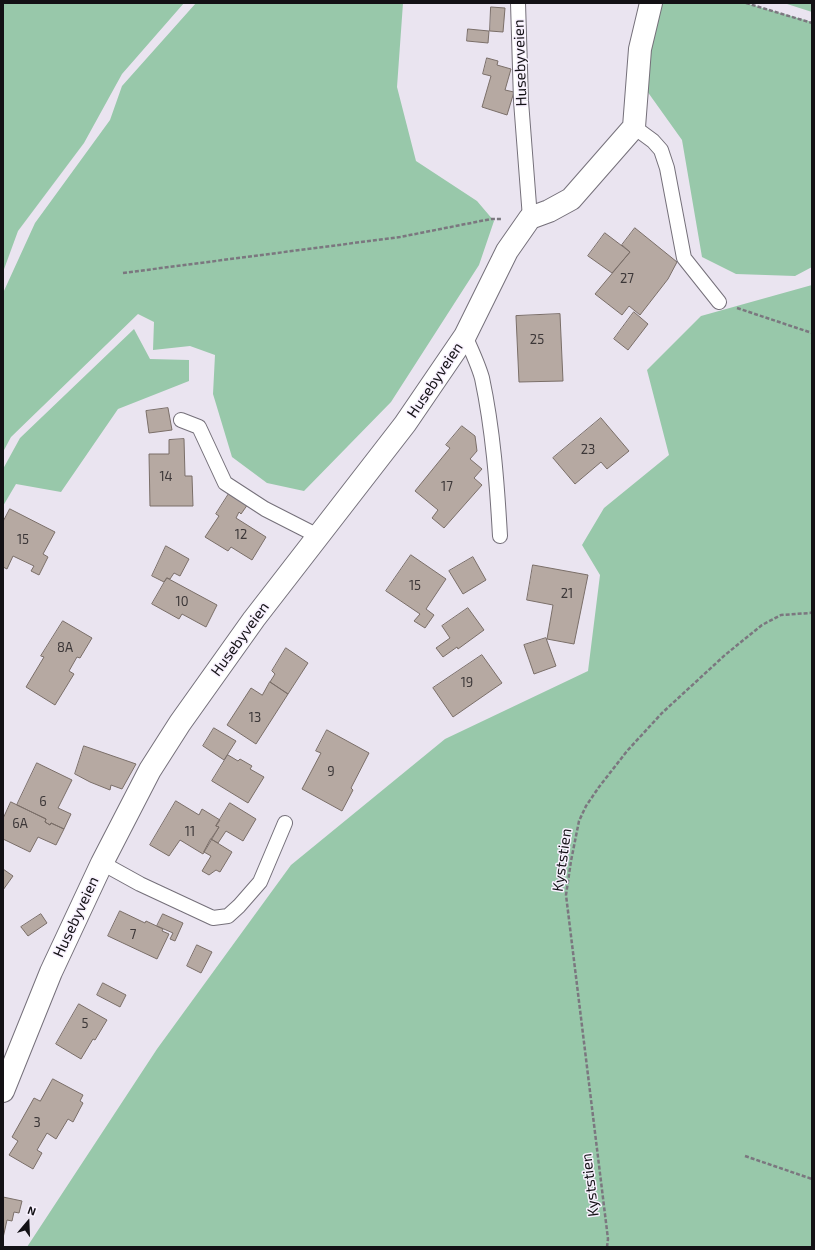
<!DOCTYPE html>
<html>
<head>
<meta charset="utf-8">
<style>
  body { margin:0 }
  #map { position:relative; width:815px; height:1250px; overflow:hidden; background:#eae4f0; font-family:"Exo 2",sans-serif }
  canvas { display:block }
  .frame { position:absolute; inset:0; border:4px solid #131115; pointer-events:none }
  .north { position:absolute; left:8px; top:1202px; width:40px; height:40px; -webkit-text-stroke:3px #f8f1fe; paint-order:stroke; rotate:19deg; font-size:11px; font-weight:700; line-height:16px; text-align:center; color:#131115 }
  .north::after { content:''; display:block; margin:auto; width:14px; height:18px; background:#131115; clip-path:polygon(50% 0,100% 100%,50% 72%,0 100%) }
</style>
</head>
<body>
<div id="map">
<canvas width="815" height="1250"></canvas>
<div class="frame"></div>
<div class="north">N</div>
</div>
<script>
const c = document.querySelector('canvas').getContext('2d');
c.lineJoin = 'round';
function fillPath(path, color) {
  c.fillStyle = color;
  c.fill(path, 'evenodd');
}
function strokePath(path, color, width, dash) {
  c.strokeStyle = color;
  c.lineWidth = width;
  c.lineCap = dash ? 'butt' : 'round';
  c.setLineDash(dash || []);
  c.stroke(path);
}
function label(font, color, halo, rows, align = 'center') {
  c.font = font + ' "Exo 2",sans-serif';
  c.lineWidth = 3;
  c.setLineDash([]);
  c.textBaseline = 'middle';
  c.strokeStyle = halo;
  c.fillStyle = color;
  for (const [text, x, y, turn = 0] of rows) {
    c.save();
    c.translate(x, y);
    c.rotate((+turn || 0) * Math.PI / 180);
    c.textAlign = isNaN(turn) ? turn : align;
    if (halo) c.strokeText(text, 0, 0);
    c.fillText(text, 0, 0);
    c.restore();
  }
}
const green = new Path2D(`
  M 3,3 L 184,3 L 122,74 L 84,143 L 18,231 L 3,272 Z
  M 196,3 L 403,3 L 397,87 L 416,161 L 477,201 L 494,221 L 479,265 L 391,402 L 304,491 L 267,483 L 232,457 L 213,394 L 215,355 L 190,346 L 153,350 L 154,322 L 138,314 L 11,437 L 3,452 L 3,293 L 35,223 L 110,120 L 122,86 Z
  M 639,3 L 745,3 L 812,22 L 812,267 L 795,276 L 736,274 L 702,257 L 682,140 L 647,91 Z
  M 784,3 L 812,3 L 812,12 Z
  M 812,285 L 812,1247 L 27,1247 L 157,1049 L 291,865 L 445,739 L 588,671 L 600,575 L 582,545 L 604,508 L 669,455 L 647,370 L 701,316 Z
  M 134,329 L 150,359 L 189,360 L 189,381 L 118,409 L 61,492 L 16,484 L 3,506 L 3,469 L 20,438 Z`);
const building = new Path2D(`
  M 491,7 L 505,8 L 503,32 L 490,31 Z
  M 468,29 L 489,31 L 488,43 L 467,41 Z
  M 487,58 L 498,61 L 497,65 L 511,69 L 505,90 L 514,92 L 507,115 L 482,107 L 491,76 L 483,74 Z
  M 635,228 L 677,262 L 668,279 L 640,315 L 629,306 L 622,315 L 595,294 L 630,252 L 622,245 Z
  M 605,233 L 630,252 L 612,273 L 588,256 Z
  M 634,312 L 648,324 L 628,350 L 614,339 Z
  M 560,314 L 563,381 L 519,382 L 516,316 Z
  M 168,408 L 172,430 L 149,433 L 146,411 Z
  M 601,418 L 629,451 L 607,469 L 601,462 L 575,484 L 553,458 Z
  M 462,426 L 475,436 L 477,451 L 470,459 L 482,469 L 474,478 L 482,485 L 444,528 L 432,518 L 438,510 L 415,491 L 450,448 L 446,445 Z
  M 184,439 L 185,476 L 192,476 L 193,506 L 150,506 L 149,454 L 169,454 L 169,440 Z
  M 230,492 L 248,504 L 241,514 L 239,512 L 236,518 L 266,537 L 252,560 L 231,547 L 228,551 L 205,537 L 219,516 L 216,514 Z
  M 10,509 L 55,532 L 43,554 L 48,557 L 39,575 L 31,571 L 34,566 L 13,556 L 7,569 L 3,567 L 3,522 Z
  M 166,546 L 189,559 L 180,576 L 174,573 L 170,579 L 167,578 L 164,582 L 152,576 Z
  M 411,555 L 446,579 L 426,609 L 434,615 L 425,628 L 414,621 L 420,614 L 386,591 Z
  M 473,557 L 486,580 L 463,594 L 449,571 Z
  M 533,565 L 588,575 L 574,644 L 547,639 L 553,605 L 527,600 Z
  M 167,578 L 217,605 L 206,627 L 182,614 L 179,619 L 152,604 Z
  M 468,608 L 484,630 L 458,649 L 457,647 L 443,657 L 436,648 L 450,638 L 442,626 Z
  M 63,621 L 92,638 L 80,658 L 77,657 L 69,671 L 74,674 L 55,705 L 26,687 L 44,657 L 41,656 Z
  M 546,638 L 556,666 L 534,674 L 524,645 Z
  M 286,648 L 308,663 L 288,694 L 270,682 L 275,674 L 272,671 Z
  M 482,655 L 502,683 L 453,717 L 433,688 Z
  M 270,682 L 288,694 L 256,744 L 227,725 L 251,688 L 262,695 Z
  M 214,728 L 236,741 L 224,760 L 203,746 Z
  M 327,730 L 369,753 L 351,788 L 353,790 L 342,811 L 302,789 L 321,753 L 316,751 Z
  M 84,746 L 136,764 L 122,789 L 111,785 L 110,790 L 90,782 L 75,774 Z
  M 228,755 L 238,761 L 240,759 L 252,766 L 250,769 L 264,777 L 248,803 L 212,781 Z
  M 37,763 L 72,780 L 58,808 L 71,814 L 64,829 L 51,823 L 50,825 L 45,822 L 46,819 L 17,805 Z
  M 176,801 L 199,815 L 202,809 L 220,820 L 216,826 L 219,827 L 203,854 L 180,840 L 169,856 L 150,845 Z
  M 11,802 L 46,819 L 45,822 L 50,825 L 51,823 L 64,829 L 56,845 L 38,837 L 30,852 L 3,839 L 3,819 Z
  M 230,803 L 256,819 L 243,841 L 226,831 L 218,843 L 211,839 L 219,827 L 216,826 Z
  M 211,839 L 232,852 L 220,872 L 216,870 L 209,875 L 202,871 L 211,856 L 204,852 Z
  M 3,869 L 13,876 L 3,890 Z
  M 120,911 L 145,923 L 146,921 L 163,929 L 162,931 L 169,934 L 157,959 L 108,936 Z
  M 41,914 L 47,923 L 28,936 L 21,927 Z
  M 163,914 L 183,923 L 175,941 L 170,939 L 173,933 L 157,926 Z
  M 197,945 L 212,952 L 201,973 L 187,966 Z
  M 103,983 L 126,995 L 120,1007 L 97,995 Z
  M 79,1004 L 107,1020 L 95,1040 L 93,1039 L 81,1059 L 56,1044 Z
  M 53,1079 L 83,1095 L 80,1101 L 83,1103 L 73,1122 L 68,1119 L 56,1139 L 47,1133 L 37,1150 L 42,1153 L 33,1169 L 9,1155 L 18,1141 L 12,1137 L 34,1098 L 40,1101 Z
  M 3,1197 L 22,1201 L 19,1213 L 14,1212 L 12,1221 L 7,1220 L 3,1238 Z`);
const path = new Path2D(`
  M 746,3 L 812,23
  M 123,273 L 400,237 L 491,219 L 501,219
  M 737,308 L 812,333
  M 745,1156 L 812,1179
  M 607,1247 L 608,1239 L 566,895 L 571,861 L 579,821 L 586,806 L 599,787 L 627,751 L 662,713 L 725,655 L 762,625 L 781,615 L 810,613 L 812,612`);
const service = new Path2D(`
  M 518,3 L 521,101 L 530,218
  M 634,127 L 653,141 L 661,150 L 667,168 L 684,258 L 719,302
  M 465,336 C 471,349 478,364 482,378 C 493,430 497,483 500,536
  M 181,420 L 199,427 L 225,483 L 265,509 L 318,536
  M 102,863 L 140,884 L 213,918 L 228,916 L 239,906 L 260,882 L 285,823`);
const minor = new Path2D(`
  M 3,1091 L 51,972 L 102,863 L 150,770 L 180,723 L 254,619 L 405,424 L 465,336 L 507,251 L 530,218 L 549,211 L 571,199 L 634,127 L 640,49 L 651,3`);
const numberNames = [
  ["27",627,279],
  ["25",537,340],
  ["23",588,450],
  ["14",166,477],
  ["17",447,487],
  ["12",241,535],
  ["15",23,540],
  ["15",415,586],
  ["21",567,594],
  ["10",182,602],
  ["8A",65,648],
  ["19",467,683],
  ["13",255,718],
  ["9",331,772],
  ["6",43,802],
  ["6A",20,824],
  ["11",190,832],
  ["7",133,935],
  ["5",85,1024],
  ["3",37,1123]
];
const streetNames = [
  ["Husebyveien",520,63,-92],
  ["Husebyveien",435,380,-56],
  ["Husebyveien",240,639,-54],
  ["Kyststien",562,860,-82],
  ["Husebyveien",76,917,-65],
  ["Kyststien",590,1185,-97]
];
fillPath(green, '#98c8aa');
fillPath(building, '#b6a9a2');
strokePath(building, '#7a6e68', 1);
strokePath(service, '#75707a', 16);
strokePath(minor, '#75707a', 24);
strokePath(path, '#7b777f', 2.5, [4, 2]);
strokePath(service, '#fff', 14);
strokePath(minor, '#fff', 22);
label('13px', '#3c3738', null, numberNames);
label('15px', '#131115', '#f8f1fe', streetNames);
</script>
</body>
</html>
